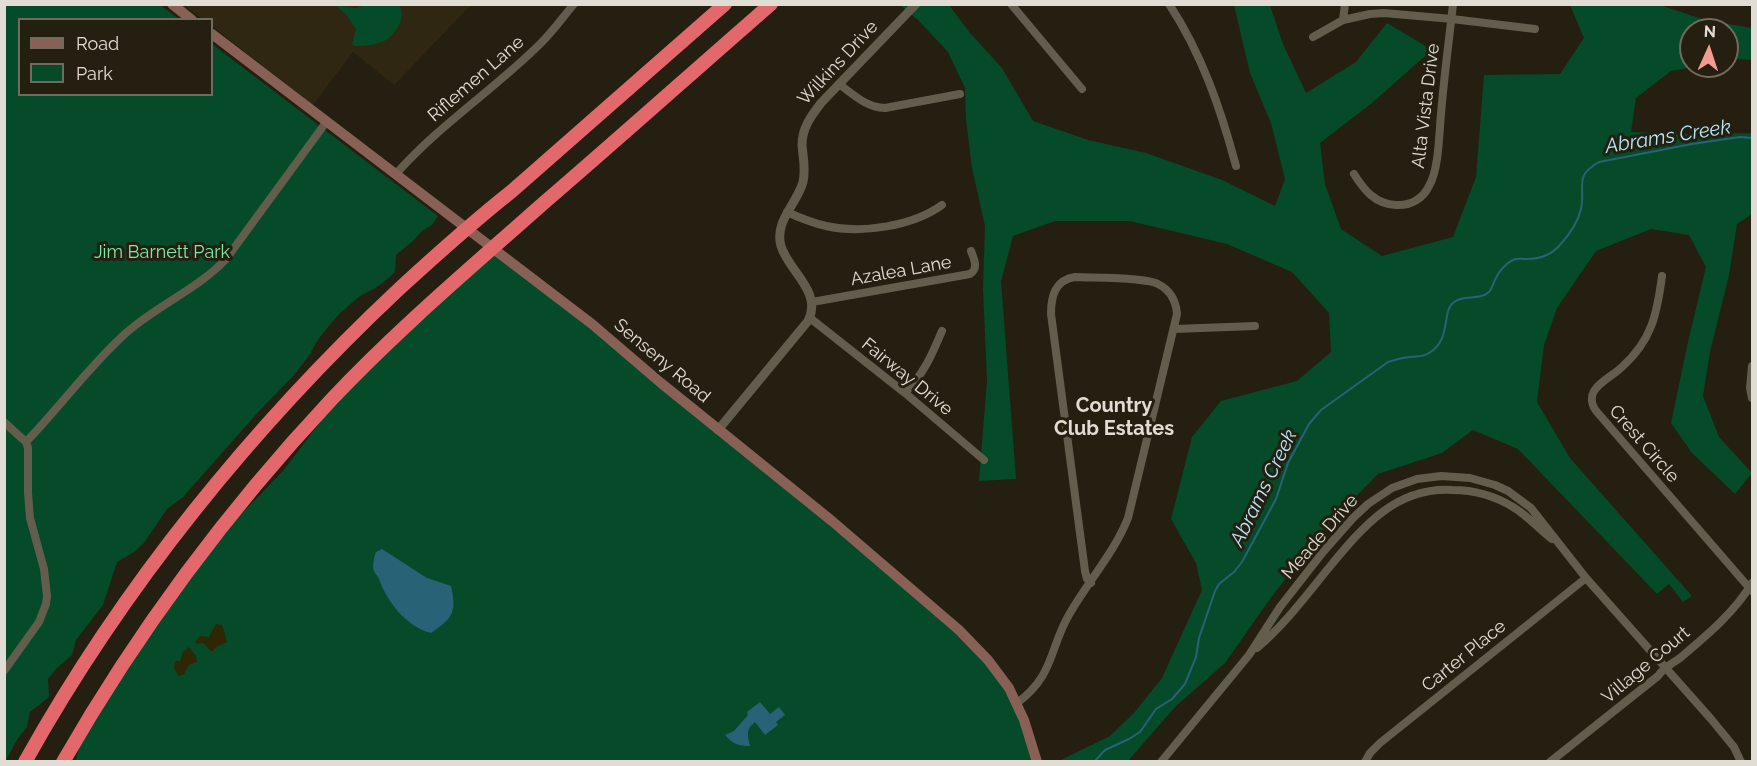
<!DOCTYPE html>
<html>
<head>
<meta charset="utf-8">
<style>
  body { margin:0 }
  #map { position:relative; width:1757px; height:766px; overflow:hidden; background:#241f10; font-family:Raleway,sans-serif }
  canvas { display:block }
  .frame { position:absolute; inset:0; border:6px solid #e1ddd4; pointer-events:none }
  .legend { position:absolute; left:18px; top:18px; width:195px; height:78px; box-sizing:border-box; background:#241f10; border:2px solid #706b5e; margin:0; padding:8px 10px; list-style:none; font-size:18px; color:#e1ddd4 }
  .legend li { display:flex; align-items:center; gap:12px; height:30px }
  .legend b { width:30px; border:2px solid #706b5e }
  .north { position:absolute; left:1679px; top:18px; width:60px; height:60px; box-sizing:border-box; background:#241f10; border:2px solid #706b5e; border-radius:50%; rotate:3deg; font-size:16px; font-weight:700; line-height:24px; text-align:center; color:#e1ddd4 }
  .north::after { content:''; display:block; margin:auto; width:21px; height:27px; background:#f59c90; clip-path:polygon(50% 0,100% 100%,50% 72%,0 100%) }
</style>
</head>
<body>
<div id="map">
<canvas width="1757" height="766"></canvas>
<div class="frame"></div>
<ul class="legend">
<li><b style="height:8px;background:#896056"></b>Road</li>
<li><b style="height:16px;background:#054b29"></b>Park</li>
</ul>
<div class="north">N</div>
</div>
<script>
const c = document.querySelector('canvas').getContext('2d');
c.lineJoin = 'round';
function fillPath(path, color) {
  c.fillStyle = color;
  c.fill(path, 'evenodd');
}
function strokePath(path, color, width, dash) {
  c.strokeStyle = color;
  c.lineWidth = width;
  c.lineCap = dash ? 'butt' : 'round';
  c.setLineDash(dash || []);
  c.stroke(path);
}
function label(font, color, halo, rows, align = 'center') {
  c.font = font + ' Raleway,sans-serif';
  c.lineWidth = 6;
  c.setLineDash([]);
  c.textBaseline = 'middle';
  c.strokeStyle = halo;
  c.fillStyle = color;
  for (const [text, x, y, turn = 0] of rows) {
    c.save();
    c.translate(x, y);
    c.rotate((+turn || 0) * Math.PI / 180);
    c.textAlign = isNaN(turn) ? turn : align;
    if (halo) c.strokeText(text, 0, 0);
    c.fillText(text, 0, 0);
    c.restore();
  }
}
const built = new Path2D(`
  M 183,5 L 471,5 L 394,85 L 353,52 L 313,105 L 212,26 L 212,20 L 203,19 Z`);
const green = new Path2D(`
  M 4,5 L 160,5 L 179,19 L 20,20 L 20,94 L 212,94 L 212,44 L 438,216 L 432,225 L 422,231 L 413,241 L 396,255 L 395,271 L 391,276 L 377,287 L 360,296 L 339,314 L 319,338 L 308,357 L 294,375 L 260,410 L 183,497 L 167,509 L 144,543 L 134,552 L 117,562 L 103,605 L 76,640 L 72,655 L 57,668 L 48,679 L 49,697 L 30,712 L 27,727 L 18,738 L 5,762 Z
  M 335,5 L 355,8 L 367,5 L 399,5 C 407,16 396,36 384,41 C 376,45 364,46 355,46 L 352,44 L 356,29 L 345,13 Z
  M 900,5 L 949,5 L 970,33 L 1002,68 L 1033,121 L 1088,140 L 1146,153 L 1222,180 L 1275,206 L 1285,179 L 1271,123 L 1250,73 L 1234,5 L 1270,5 L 1283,44 L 1306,93 L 1356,62 L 1387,23 L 1432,50 L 1372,103 L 1320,143 L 1325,184 L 1341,229 L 1382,256 L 1453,237 L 1476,177 L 1484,75 L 1560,74 L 1584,38 L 1570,5 L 1660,5 L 1705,20 L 1752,28 L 1752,60 L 1736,59 L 1727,61 L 1727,30 L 1691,30 L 1691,66 L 1698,66 L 1671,71 L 1636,98 L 1631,132 L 1692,134 L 1752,133 L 1752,214 L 1737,224 L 1729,275 L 1710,352 L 1703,396 L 1719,437 L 1752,473 L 1735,494 L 1692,453 L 1671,423 L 1688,342 L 1706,267 L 1689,235 L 1651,229 L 1596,251 L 1557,308 L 1544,345 L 1537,402 L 1570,458 L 1692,596 L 1683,602 L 1669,584 L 1657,594 L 1518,449 L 1473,430 L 1442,453 L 1378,474 L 1323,530 L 1270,599 L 1225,663 L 1175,707 L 1128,761 L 1059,761 L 1110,736 L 1134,713 L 1162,678 L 1202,590 L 1196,563 L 1171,519 L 1192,437 L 1221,401 L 1297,381 L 1331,352 L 1329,313 L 1292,272 L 1227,244 L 1130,221 L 1055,221 L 1013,236 L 1001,281 L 1016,479 L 979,481 L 987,381 L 983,289 L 985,226 L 972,168 L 966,120 L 965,88 L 948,52 L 918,20 Z
  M 493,248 L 901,580 L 1005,681 L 1037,762 L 75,762 L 87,721 L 188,569 L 283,471 L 360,370 Z`);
const sand = new Path2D(`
  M 216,624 L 222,625 L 223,627 L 227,642 L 216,647 L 213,651 L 211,651 L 203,643 L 197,644 L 195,642 L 200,636 L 209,637 Z
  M 189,647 L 196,656 L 197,662 L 189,665 L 184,674 L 179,676 L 174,668 L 175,661 L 180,661 L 183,652 Z`);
const water = new Path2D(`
  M 382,549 L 427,578 L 451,586 C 457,612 453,618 431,633 C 407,627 387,602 379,579 C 378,576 375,574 374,571 C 372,566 374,558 376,552 Z
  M 760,702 L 770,714 L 779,707 L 785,715 L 776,722 L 778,725 L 765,735 L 755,722 C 745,730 748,735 750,746 C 740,746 732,744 725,735 L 734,731 L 748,715 L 747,712 Z`);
const stream = new Path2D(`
  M 1094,762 L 1105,750 L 1129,739 L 1140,732 L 1156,709 L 1172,699 L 1185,684 L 1196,657 L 1199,638 L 1215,591 L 1219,584 L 1234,572 L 1242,562 L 1276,499 L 1288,463 L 1309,424 L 1321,410 L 1388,362 C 1396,360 1403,357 1411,357 C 1417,356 1423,357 1429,353 C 1452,340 1441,311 1454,302 C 1464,294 1479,301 1489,292 C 1492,289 1493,284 1495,280 C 1498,272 1506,263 1513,260 C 1517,258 1523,259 1527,259 C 1540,259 1552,254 1560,245 C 1569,235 1578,222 1581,209 C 1586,185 1573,177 1599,162 L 1692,144 L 1740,137 L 1752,138`);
const minor = new Path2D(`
  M 1011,4 L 1082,89
  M 1169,4 C 1202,54 1221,110 1236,166
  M 1343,20 L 1345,4
  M 1313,37 L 1343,20 L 1370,14 L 1384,13 L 1452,19 L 1535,29
  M 839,84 C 854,95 866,107 885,108 L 960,94
  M 396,174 C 439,125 495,89 541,43 C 553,31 563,17 574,4
  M 1354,174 C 1364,190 1375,204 1396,205 C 1410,206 1423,199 1429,186 C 1439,169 1439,134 1441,114 C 1444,77 1449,41 1453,4
  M 787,212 C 800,218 813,223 826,226 C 862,234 913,226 942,205
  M 1662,276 C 1657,314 1652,340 1622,367 C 1614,375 1600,381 1594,391 C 1590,398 1592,406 1597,412 L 1752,591
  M 812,302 L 970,274 C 979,268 974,259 971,251
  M 810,318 L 905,393 L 984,460
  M 1174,329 L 1255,326
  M 1752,366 L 1750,388 L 1752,398
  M 905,393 C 924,373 931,357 942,331
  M 4,422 L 26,442 L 28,448 L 28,493 L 30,518 L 44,569 L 47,596 L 46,604 L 39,622 L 4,671
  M 26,442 C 60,407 90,365 126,333 C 157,305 197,290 226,259 L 327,121
  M 1257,648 C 1284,625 1305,597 1327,570 C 1361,529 1394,487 1452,490 C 1474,490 1495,496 1513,507 C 1528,516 1539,529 1552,539
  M 1017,703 C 1055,675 1049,648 1070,613 C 1089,580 1114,553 1128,518 L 1177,314 C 1176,301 1170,290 1158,284 C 1145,277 1093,278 1075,277 C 1055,280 1051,296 1051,314 L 1085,571 L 1087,579 L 1091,583
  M 1161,762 L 1249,655 L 1280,607 L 1323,552 L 1353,518 L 1368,504 L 1392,488 L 1417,479 L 1441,476 L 1470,478 L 1495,485 L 1508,491 L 1531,508 L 1586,578 L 1711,719 L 1734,747 L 1741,762
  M 1365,762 L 1370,753 L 1380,743 L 1586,578
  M 1550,762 L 1658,676 C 1664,667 1672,664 1680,658 C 1706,636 1735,612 1752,583`);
const tertiary = new Path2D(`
  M 718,430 L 808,321 C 823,292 789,272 781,246 C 774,221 797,204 803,182 C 806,169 803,157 802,145 C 802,128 811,116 821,103 L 916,4`);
const secondary = new Path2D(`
  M 172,4 L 192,20
  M 212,34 L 592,324 L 661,383 L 832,521 L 959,630 L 988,660 L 1009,688 L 1024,720 L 1037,762`);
const motorway = new Path2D(`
  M 25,762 C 123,586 253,426 399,289 C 436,255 473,222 512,191 L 725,4
  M 63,762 C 138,631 228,510 331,400 C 396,331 467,271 538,208 C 616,141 693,72 771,4`);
const streetNames = [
  ["Wilkins Drive",838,63,-47],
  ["Riflemen Lane",476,79,-41],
  ["Alta Vista Drive",1426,106,-83],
  ["Azalea Lane",901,271,-10],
  ["Senseny Road",662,361,40],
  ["Fairway Drive",907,377,39],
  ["Crest Circle",1644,444,49],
  ["Meade Drive",1320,537,-49],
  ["Carter Place",1464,656,-39],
  ["Village Court",1646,665,-40]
];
const parkNames = [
  ["Jim Barnett Park",162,253]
];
const waterNames = [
  ["Abrams Creek",1668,137,-9],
  ["Abrams Creek",1264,488,-64]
];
const neighbourhoodNames = [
  ["Country",1114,406],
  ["Club Estates",1114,429]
];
fillPath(built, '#2f2712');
fillPath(green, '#054b29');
fillPath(sand, '#2e2605');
fillPath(water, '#276276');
strokePath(stream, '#276276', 2);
strokePath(minor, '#635d4d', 8);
strokePath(tertiary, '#635d4d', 9);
strokePath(secondary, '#896056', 10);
strokePath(motorway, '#e2686c', 14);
label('18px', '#e1ddd4', '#241f10', streetNames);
label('18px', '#7aeca6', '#241f10', parkNames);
label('italic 20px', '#b7e8fc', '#241f10', waterNames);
label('bold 20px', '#e1ddd4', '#241f10', neighbourhoodNames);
</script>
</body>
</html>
